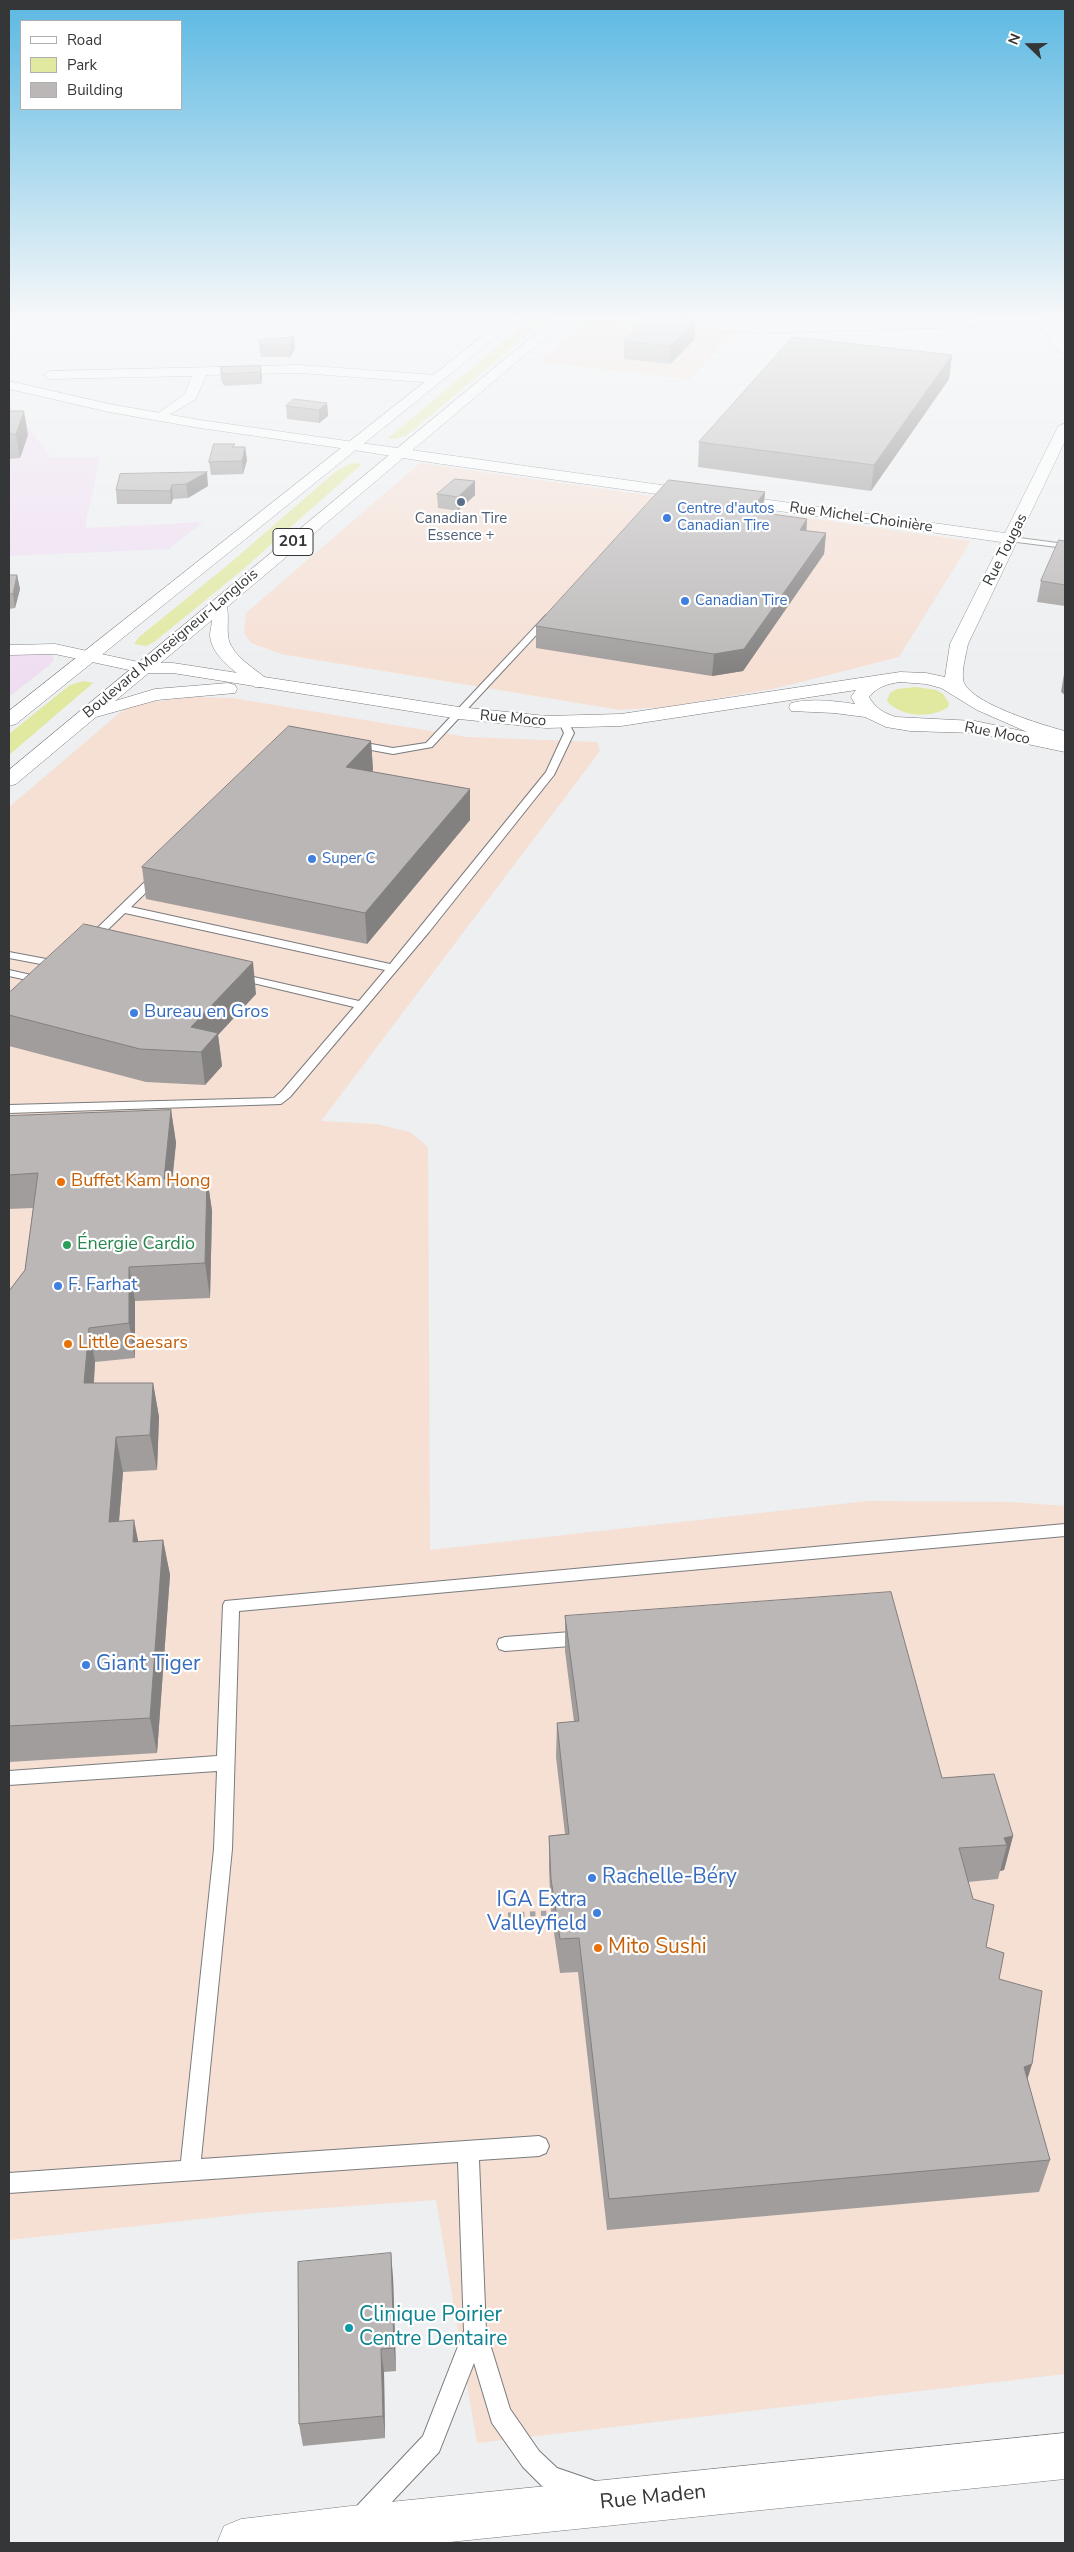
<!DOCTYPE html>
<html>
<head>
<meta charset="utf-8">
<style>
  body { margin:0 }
  #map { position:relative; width:1074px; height:2552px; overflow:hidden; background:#edeff1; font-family:"Nunito Sans",sans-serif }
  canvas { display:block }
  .frame { position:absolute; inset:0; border:10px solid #353637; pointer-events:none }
  .legend { position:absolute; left:20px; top:20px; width:162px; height:90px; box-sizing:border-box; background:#fff; border:1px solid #aeafaf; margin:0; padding:6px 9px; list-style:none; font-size:15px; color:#353637 }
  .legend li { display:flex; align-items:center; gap:10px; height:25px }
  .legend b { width:25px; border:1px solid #aeafaf }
  .north { position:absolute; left:1004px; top:20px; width:50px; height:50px; -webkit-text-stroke:4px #fff; paint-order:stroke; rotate:292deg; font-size:14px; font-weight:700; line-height:20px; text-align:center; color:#353637 }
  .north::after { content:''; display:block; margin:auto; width:18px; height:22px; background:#353637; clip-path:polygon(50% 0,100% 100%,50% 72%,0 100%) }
</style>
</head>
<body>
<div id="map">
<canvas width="1074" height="2552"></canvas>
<div class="frame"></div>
<ul class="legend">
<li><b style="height:6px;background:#fff"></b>Road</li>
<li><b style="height:14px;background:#e1e89f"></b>Park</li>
<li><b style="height:14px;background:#bbb7b7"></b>Building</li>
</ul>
<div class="north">N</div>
</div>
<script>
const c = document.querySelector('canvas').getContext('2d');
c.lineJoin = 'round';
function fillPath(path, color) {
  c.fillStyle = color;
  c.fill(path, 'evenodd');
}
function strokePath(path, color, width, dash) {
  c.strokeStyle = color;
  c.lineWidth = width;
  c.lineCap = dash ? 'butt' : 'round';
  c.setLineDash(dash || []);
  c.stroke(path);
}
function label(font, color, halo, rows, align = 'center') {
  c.font = font + ' "Nunito Sans",sans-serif';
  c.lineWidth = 4.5;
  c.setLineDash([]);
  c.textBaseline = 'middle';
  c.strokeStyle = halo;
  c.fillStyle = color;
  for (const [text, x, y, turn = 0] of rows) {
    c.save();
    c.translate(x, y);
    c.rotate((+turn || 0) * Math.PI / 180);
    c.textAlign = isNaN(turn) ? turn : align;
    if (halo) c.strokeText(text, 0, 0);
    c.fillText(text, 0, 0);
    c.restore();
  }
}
const commercial = new Path2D(`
  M 592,316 L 1065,316 L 1065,333 L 1058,325 L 774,334 L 733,333 L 690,379 L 539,362 Z
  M 420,463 L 971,541 L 899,657 L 777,688 L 666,707 L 620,710 L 281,654 L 251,643 L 244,633 L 246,613 Z
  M 192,697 L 233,698 L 467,737 L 597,742 L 600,751 L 321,1121 L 376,1124 L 410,1132 L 428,1147 L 430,1550 L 868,1501 L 1011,1502 L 1065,1506 L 1065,2374 L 477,2443 L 436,2200 L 254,2213 L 9,2240 L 9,807 L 129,705 Z`);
const industrial = new Path2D(`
  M 9,403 L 51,457 L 100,457 L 85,528 L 203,522 L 169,549 L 9,556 Z
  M 9,652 L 50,654 L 54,658 L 52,663 L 9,697 Z`);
const green = new Path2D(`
  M 534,316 L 550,316 L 407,435 L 395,439 L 388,438 Z
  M 356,463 L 362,464 L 240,572 L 154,642 L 146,646 L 134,644 L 139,637 L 229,564 L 335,472 L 349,464 Z
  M 84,681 L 93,683 L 9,755 L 9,734 L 70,685 Z
  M 916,687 L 936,690 L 943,694 L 949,703 L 948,707 C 931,719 900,717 887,701 L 890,693 L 897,689 Z`);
const path = new Path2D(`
  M 508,1915 L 551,1913`);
const service = new Path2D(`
  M 1065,318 L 1065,322 L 1041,323 L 1038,321 Z
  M 1012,537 L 1065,544 L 1065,548 L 1009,541 L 1008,539 Z
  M 546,615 L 553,617 L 432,747 L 393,754 L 355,747 L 350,744 L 355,741 L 393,748 L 426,743 Z
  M 561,720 L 567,720 L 574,733 L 554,775 L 429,932 L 290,1097 L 281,1104 L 9,1113 L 9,1105 L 274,1098 L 282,1091 L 354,1007 L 232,978 L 232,974 L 236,973 L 359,1001 L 385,970 L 125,913 L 95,942 L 87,942 L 87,938 L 154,873 L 162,873 L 162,877 L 131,907 L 390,964 L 546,772 L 564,733 L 559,722 Z
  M 9,952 L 62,962 L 68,965 L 62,968 L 9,958 Z
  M 9,970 L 49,979 L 51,981 L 45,984 L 9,976 Z
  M 1065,1524 L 1065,1536 L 239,1611 L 232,1849 L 201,2159 L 539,2136 L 546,2139 L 549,2146 L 546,2153 L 539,2156 L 479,2160 L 486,2331 L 510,2409 L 539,2451 L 557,2468 L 595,2481 L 599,2489 L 595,2497 L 587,2501 L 542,2486 L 523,2467 L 492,2423 L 474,2363 L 439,2452 L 370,2525 L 362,2529 L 354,2525 L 350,2517 L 354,2509 L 423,2436 L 464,2331 L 458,2162 L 9,2193 L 9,2173 L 181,2161 L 214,1849 L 217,1771 L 9,1785 L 9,1771 L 217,1756 L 223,1605 L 225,1601 Z
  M 584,1631 L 590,1633 L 592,1638 L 590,1643 L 584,1645 L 505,1651 L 499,1649 L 497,1644 L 499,1639 L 505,1637 Z`);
const minor = new Path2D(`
  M 575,316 L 640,316 L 755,325 L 1044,316 L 1065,341 L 1065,353 L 1060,352 L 1038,325 L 755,333 L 597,321 L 557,327 L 551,323 L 552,320 Z
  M 299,365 L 437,375 L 444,379 L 437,383 L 299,373 L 206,375 L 196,399 L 161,420 L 154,416 L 185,394 L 192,376 L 50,379 L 43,375 L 50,371 Z
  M 1065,423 L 1065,441 L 968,644 C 966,655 962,668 963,679 C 965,702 1045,726 1065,731 L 1065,752 L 975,733 L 910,731 L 886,727 L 865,717 L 834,713 L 791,711 L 789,707 L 791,703 C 811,698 835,701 855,704 L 851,697 L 856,690 L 621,726 L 546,728 L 459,719 L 173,673 L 143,673 L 55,654 L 9,655 L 9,645 L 55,644 L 143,663 L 173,663 L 459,707 L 546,716 L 621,714 L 900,672 L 926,673 L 945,677 L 950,644 L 1001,542 L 435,463 L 354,450 L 347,446 L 354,442 L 1005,533 L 1058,427 ZM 900,682 L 926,684 L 941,688 L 977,710 L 1027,732 L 975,721 L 896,717 C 884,713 876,709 869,697 C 877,687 887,684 900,682 Z`);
const tertiary = new Path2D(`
  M 9,381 L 109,404 L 200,420 L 354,442 L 361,446 L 354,450 L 200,428 L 109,412 L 9,389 Z
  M 1065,2433 L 1065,2479 L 440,2543 L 217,2543 L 224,2526 L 241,2519 L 351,2506 Z`);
const trunk = new Path2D(`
  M 508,316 L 522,316 L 16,724 L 9,726 L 9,711 Z
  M 557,316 L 571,316 L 227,607 C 229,617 227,625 228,635 C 229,654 254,668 267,679 L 270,683 L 267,687 L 255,687 C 239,674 212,658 210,636 C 210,630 212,625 212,620 L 115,701 L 155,689 L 228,683 L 235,685 L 237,689 L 235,693 L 157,700 L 96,717 L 16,784 L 9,786 L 9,770 Z`);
const wall = new Path2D(`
  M 695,316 L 748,316 L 696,318 Z
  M 695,321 L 695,339 L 670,364 L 624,359 L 624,341 Z
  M 294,337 L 295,349 L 290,357 L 261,357 L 260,352 L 259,340 Z
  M 952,355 L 949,379 L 871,491 L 698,467 L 699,442 Z
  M 261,366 L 262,378 L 261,384 L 224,386 L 221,380 L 220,367 Z
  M 327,403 L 328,416 L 319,423 L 287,419 L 286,406 Z
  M 9,411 L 28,435 L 20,458 L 9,459 Z
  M 235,447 L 245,447 L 247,460 L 243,474 L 211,475 L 209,462 Z
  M 120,474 L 208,486 L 188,498 L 173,499 L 171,504 L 117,504 L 116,490 Z
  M 475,481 L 475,495 L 458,511 L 438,508 L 437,494 Z
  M 765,492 L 763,513 L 806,531 L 826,533 L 824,554 L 743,671 L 712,676 L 536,648 L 536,626 Z
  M 1065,541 L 1065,606 L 1037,602 L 1041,581 Z
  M 9,575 L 17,575 L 20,589 L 15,608 L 9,609 Z
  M 1065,668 L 1065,695 L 1061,692 Z
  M 371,741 L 373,770 L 372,771 L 470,820 L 367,944 L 146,899 L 142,867 Z
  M 9,993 L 256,994 L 218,1035 L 222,1066 L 205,1085 L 146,1082 L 9,1046 Z
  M 171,1110 L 176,1143 L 172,1179 L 207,1177 L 212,1211 L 210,1298 L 135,1301 L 135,1358 L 95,1362 L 94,1383 L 153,1383 L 159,1417 L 157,1470 L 123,1472 L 119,1521 L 138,1542 L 163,1540 L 170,1575 L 157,1753 L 9,1762 L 9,1291 L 25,1270 L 33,1208 L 9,1209 L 9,1116 Z
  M 565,1616 L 942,1778 L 1013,1836 L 1004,1870 L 1000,1871 L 998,1879 L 968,1882 L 986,1947 L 999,1979 L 1032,2064 L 1027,2078 L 1050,2160 L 1039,2192 L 607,2230 L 578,1972 L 560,1973 L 551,1913 L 549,1870 L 549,1836 L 565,1834 L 556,1757 L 557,1723 L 574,1722 L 565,1651 Z
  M 393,2277 L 396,2371 L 384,2372 L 385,2438 L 303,2446 L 299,2424 Z`);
const shadedWall = new Path2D(`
  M 695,321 L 695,339 L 670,364 L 670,346 Z
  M 294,337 L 295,349 L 290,357 L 290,345 Z
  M 952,355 L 949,379 L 871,491 L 874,465 Z
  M 261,366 L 262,378 L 261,384 L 260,372 Z
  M 327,403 L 328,416 L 319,423 L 319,410 Z
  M 24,411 L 28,435 L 20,458 L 16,434 Z
  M 245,447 L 247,460 L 243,474 L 242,461 Z
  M 207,472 L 208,486 L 188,498 L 186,484 Z
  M 475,481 L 475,495 L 458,511 L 458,497 Z
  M 172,485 L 173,499 L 171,504 L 170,491 Z
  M 765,492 L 763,513 L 748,532 L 750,511 Z
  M 807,519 L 806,540 L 800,530 Z
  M 826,533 L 824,554 L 743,671 L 712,676 L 714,654 Z
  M 17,575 L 20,589 L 15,608 L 13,594 Z
  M 371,741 L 373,770 L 348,797 L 346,767 Z
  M 470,789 L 470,820 L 367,944 L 365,913 Z
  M 253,962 L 256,994 L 218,1035 L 222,1066 L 205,1085 L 201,1052 L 191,1027 Z
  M 171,1110 L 176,1143 L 169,1213 L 164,1179 Z
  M 207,1177 L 212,1211 L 210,1298 L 205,1263 Z
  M 129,1267 L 135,1301 L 135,1358 L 129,1323 Z
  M 89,1328 L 95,1362 L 91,1418 L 84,1383 Z
  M 153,1383 L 159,1417 L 157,1470 L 150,1435 Z
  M 116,1437 L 123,1472 L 116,1557 L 109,1522 Z
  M 134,1520 L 141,1555 L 133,1542 Z
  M 163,1540 L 170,1575 L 157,1753 L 150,1718 Z
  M 1013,1836 L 1004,1870 L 1000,1871 L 1007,1845 L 1004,1838 Z
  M 1032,2064 L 1022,2097 L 1024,2067 Z
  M 391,2253 L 393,2277 L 396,2371 L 394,2348 Z
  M 381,2349 L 384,2372 L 385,2438 L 383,2416 Z`);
const building = new Path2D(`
  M 650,316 L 651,316 L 695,321 L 670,346 L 624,341 Z
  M 294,337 L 290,345 L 260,345 L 259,340 Z
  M 793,337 L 952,355 L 874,465 L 699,442 Z
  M 261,366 L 260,372 L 223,374 L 220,367 Z
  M 294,399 L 327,403 L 319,410 L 286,406 Z
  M 9,411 L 24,411 L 16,434 L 9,434 Z
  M 214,444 L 235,444 L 232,447 L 245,447 L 242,461 L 209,462 Z
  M 207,472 L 186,484 L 172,485 L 170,491 L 116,490 L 120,474 Z
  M 455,479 L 475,481 L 458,497 L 437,494 Z
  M 669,480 L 765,492 L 750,511 L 807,519 L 800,530 L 826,533 L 744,649 L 714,654 L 536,626 Z
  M 1059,540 L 1065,541 L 1065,585 L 1041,581 Z
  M 9,575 L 17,575 L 13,594 L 9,594 Z
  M 289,726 L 371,741 L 346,767 L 470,789 L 365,913 L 142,867 Z
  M 84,924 L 253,962 L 191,1027 L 218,1033 L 201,1052 L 140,1049 L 9,1015 L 9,993 Z
  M 171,1110 L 164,1179 L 207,1177 L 205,1263 L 129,1267 L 129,1323 L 89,1328 L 84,1383 L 153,1383 L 150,1435 L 116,1437 L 109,1522 L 134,1520 L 133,1542 L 163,1540 L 150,1718 L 9,1726 L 9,1291 L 25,1270 L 38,1173 L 9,1175 L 9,1116 Z
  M 891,1592 L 942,1778 L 994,1774 L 1013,1836 L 1004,1838 L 1007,1845 L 959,1848 L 973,1899 L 994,1905 L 986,1947 L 1004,1953 L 999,1979 L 1042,1991 L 1032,2064 L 1024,2067 L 1050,2160 L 609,2199 L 579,1938 L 560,1939 L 551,1879 L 549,1836 L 569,1834 L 557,1723 L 579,1721 L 565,1616 Z
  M 391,2253 L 394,2348 L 381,2349 L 383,2416 L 299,2424 L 298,2262 Z`);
const markers = [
  [461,502,5,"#5c6f8a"],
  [667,518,5,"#3f7fe0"],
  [685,601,5,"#3f7fe0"],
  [312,859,5,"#3f7fe0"],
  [134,1013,5,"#3f7fe0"],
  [61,1182,5,"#e8710a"],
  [67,1245,5,"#2e9e5b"],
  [58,1286,5,"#3f7fe0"],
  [68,1344,5,"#e8710a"],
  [86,1665,5,"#3f7fe0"],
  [592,1878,5,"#3f7fe0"],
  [597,1913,5,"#3f7fe0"],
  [598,1948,5,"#e8710a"],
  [349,2328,5,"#0f9aa8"]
];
const farShopnames = [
  ["Centre d'autos",677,509],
  ["Canadian Tire",677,526],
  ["Canadian Tire",695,601],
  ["Super C",322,859]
];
const farStreetnames = [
  ["Rue Michel-Choinière",861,518,8],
  ["Rue Tougas",1006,550,-63],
  ["Boulevard Monseigneur-Langlois",171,644,-40],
  ["Rue Moco",513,719,5],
  ["Rue Moco",997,734,11]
];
const farServicenames = [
  ["Canadian Tire",461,519],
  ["Essence +",461,536]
];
const shields = [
  [293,542,40]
];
const shieldNames = [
  ["201",293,542]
];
const shopNames = [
  ["Bureau en Gros",144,1013],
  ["F. Farhat",68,1286]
];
const foodNames = [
  ["Buffet Kam Hong",71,1182],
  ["Little Caesars",78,1344]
];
const leisureNames = [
  ["Énergie Cardio",77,1245]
];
const nearShopnames = [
  ["Giant Tiger",96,1665],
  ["Rachelle-Béry",602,1878],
  ["IGA Extra",587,1901,"right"],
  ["Valleyfield",587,1925,"right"]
];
const nearFoodnames = [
  ["Mito Sushi",608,1948]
];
const nearCulturenames = [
  ["Clinique Poirier",359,2316],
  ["Centre Dentaire",359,2340]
];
const nearStreetnames = [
  ["Rue Maden",653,2498,-6]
];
fillPath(commercial, '#f6dfd3');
fillPath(industrial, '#efdef1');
fillPath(green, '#e1e89f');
strokePath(service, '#7a7b7e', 2);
strokePath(minor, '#7a7b7e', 1);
strokePath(tertiary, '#7a7b7e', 1);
strokePath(trunk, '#7a7b7e', 1);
strokePath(path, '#a2a3a5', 5, [5.5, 5.5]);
fillPath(service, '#fff');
fillPath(minor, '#fff');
fillPath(tertiary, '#fff');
fillPath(trunk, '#fff');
fillPath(wall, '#a19d9d');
fillPath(shadedWall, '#838080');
fillPath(building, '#bbb7b7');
strokePath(building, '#838080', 1);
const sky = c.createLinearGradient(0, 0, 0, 674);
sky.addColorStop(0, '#5ab8e2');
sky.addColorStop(0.47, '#f7f8f9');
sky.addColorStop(1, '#f7f8f900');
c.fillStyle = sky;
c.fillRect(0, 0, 1074, 674);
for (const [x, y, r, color] of markers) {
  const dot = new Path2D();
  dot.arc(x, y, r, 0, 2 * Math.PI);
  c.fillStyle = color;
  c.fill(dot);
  strokePath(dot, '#fff', 2);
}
label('15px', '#366cbe', '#fff', farShopnames, 'left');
label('15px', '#353637', '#fff', farStreetnames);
label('15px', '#4e5e75', '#fff', farServicenames);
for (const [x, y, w] of shields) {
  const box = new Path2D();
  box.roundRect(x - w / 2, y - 13.5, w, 27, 4);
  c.fillStyle = '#fff';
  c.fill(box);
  strokePath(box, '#353637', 1);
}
label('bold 16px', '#353637', null, shieldNames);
label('18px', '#366cbe', '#fff', shopNames, 'left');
label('18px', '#c56008', '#fff', foodNames, 'left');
label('18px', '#27864d', '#fff', leisureNames, 'left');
label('21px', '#366cbe', '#fff', nearShopnames, 'left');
label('21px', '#c56008', '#fff', nearFoodnames, 'left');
label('21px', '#0d838f', '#fff', nearCulturenames, 'left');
label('21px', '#353637', '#fff', nearStreetnames);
</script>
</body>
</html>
